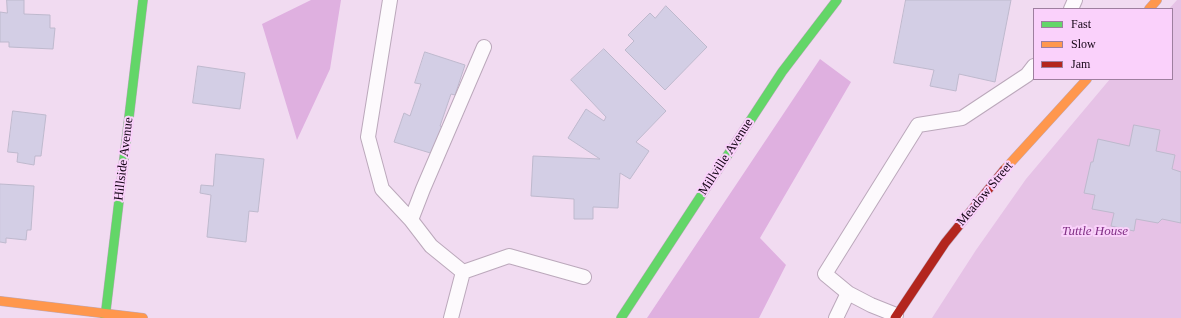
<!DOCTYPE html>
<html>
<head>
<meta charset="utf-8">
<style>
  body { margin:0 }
  #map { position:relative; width:1181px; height:318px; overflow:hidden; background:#f1dbf1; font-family:Georgia,serif }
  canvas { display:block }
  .legend { position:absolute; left:1033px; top:8px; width:140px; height:72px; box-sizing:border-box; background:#fad1fb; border:1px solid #9e7f9f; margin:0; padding:5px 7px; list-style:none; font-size:12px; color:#140415 }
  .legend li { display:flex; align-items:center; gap:8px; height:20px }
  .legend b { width:20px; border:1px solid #9e7f9f }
</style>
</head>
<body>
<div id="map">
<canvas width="1181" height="318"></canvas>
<ul class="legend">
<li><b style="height:5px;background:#63d668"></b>Fast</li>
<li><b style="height:5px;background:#ff974d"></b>Slow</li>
<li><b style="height:5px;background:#b3261e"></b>Jam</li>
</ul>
</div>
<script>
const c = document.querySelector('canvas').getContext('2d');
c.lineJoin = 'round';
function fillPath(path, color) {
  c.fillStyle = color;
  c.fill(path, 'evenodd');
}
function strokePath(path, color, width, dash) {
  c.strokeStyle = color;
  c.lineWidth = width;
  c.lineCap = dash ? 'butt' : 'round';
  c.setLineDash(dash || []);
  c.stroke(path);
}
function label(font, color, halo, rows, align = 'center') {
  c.font = font + ' Georgia,serif';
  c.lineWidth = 4;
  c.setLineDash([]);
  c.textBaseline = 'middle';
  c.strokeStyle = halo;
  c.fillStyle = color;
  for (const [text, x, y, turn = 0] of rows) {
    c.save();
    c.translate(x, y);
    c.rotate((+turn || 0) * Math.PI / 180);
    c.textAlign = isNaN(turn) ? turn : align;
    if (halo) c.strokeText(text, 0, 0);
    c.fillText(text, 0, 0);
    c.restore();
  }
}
const green = new Path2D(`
  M 1177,0 L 1181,0 L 1181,318 L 932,318 L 976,250 L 1026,179 L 1110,79 L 1172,79 L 1172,9 L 1169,9 Z`);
const forest = new Path2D(`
  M 311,0 L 341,0 L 330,69 L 297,140 L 262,24 Z
  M 820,59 L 851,82 L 760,238 L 786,265 L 759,318 L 647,318 Z`);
const building = new Path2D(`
  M 7,0 L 24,0 L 24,14 L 50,15 L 50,28 L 55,28 L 53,49 L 9,47 L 9,42 L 0,42 L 0,12 L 7,13 Z
  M 906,0 L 1011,0 L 995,82 L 959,74 L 956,91 L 930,86 L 934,70 L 894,63 Z
  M 666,6 L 707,47 L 665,90 L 625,50 L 634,41 L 628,35 L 650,13 L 655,18 Z
  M 604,49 L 666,111 L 636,142 L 649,151 L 630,179 L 620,173 L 618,208 L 593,207 L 593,219 L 574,219 L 574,199 L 531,196 L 533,156 L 600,159 L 568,138 L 586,109 L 604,121 L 606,117 L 571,80 Z
  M 425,52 L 465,65 L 455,95 L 451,94 L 440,126 L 446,128 L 437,155 L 394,142 L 404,113 L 410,116 L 421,84 L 415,83 Z
  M 198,66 L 245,73 L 240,109 L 193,103 Z
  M 13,111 L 46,115 L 41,156 L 35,156 L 34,165 L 17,162 L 18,153 L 8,152 Z
  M 1134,125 L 1160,130 L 1156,151 L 1175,155 L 1172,169 L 1181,172 L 1181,223 L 1162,219 L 1158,223 L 1136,219 L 1134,231 L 1111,226 L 1114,213 L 1092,209 L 1095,195 L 1084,193 L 1091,162 L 1093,162 L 1098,139 L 1129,146 Z
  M 216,154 L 264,159 L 258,212 L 249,211 L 246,242 L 207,237 L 211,195 L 200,193 L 201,185 L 213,186 Z
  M 0,184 L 34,186 L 31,230 L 27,230 L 26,240 L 6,238 L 6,243 L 0,242 Z`);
const lane = new Path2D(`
  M 390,0 L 368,137 L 382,189 L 411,220 L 431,246 L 463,272
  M 1071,9 L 1075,0
  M 411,220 L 423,189 L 484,47
  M 848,293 L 825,274 L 918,125 L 962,118 L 1027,75 L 1034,66
  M 451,318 L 463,272 L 509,256 L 584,277
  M 836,318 L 848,293 L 871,305 L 896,315`);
const fast = new Path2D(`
  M 105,318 L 143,0
  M 621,318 L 782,72 L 837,0`);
const slow = new Path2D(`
  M 1149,9 L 1157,0
  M 1004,170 L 1087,79
  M 0,301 L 143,318`);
const jam = new Path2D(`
  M 895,318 L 945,243 L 1004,170`);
const streetNames = [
  ["Millville Avenue",726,157,-57],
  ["Hillside Avenue",124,159,-83],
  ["Meadow Street",985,194,-50]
];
const parkNames = [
  ["Tuttle House",1095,232]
];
fillPath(green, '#e6c2e6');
fillPath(forest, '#dfb0e0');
fillPath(building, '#d3cee5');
strokePath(building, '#beb9cd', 1);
strokePath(lane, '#bba8bb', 16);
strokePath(fast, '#bba8bb', 10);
strokePath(slow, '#bba8bb', 10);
strokePath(jam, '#bba8bb', 10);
strokePath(lane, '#fdfafd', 14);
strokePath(fast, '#63d668', 9);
strokePath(slow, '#ff974d', 9);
strokePath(jam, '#b3261e', 9);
label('13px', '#140415', '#fad1fb', streetNames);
label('italic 13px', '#7f2e83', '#fad1fb', parkNames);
</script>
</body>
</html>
